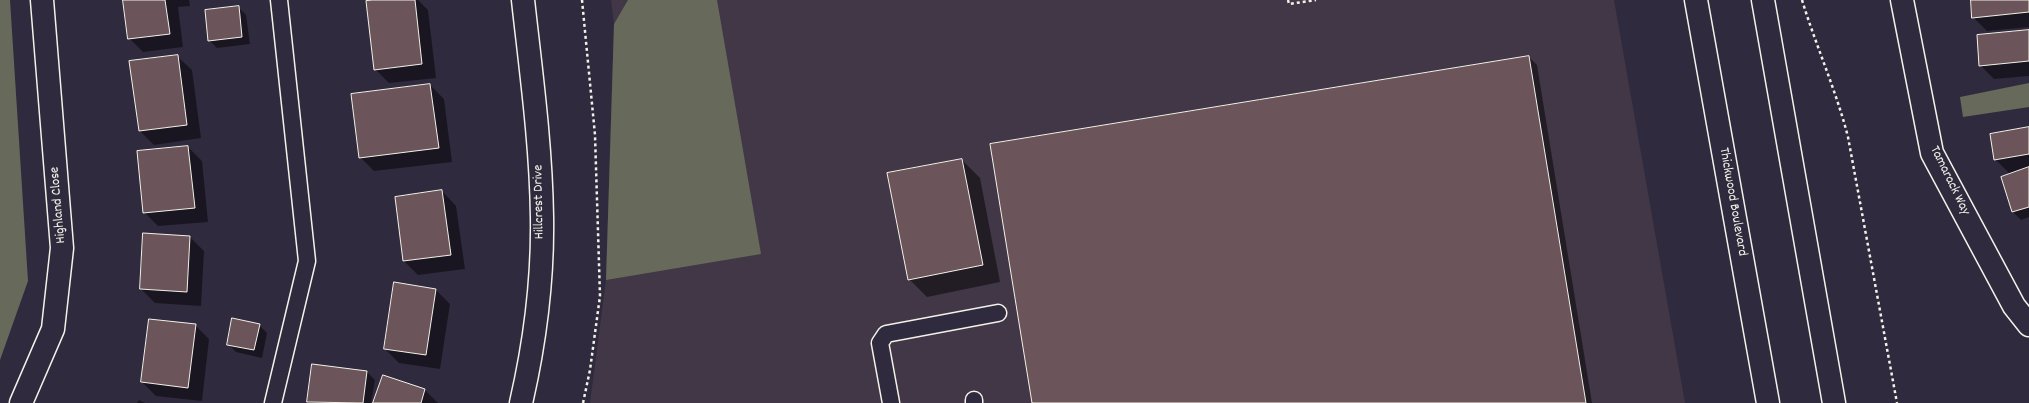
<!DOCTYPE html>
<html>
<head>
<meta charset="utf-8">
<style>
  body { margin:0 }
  canvas { display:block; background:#2f2a3d }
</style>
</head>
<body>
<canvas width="2029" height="403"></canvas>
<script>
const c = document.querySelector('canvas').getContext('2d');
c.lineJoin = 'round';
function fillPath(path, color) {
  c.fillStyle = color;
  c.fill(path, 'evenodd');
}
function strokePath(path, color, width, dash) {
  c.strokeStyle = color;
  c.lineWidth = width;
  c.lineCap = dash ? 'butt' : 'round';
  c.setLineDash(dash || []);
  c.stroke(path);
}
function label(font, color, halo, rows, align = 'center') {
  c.font = font + ' Dekko,sans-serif';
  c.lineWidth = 3.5;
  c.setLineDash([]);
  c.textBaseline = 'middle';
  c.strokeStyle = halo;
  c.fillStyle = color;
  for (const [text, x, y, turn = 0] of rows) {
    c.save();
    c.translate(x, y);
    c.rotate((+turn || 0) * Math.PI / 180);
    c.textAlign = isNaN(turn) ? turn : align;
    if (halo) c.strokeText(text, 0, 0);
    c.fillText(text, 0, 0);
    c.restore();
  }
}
const built = new Path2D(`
  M 611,0 L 1614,0 L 1685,403 L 590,403 L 606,280 L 614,24 Z`);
const green = new Path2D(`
  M 0,0 L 10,0 L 28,281 L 0,360 Z
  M 628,0 L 717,0 L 761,254 L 606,280 L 614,24 Z
  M 2029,83 L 2029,107 L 1963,117 L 1960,97 Z`);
const shadow = new Path2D(`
  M 124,0 L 189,0 L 190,6 L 178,7 L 183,47 L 143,52 L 129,38 Z
  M 381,0 L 418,0 L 428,10 L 436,78 L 389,83 L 375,69 Z
  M 1972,0 L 2029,0 L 2029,27 L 1987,31 L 1973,17 Z
  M 238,7 L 246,15 L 250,44 L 217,48 L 209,40 Z
  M 2029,31 L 2029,76 L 1994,79 L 1980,65 Z
  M 177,56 L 192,70 L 201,138 L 154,145 L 140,131 L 130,62 Z
  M 1529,57 L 1537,65 L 1592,403 L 1033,403 Z
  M 430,85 L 444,99 L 452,162 L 374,171 L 360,157 Z
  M 2029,128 L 2029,217 L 2021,220 L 2013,212 L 2002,177 L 2010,174 L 1995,159 Z
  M 188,147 L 202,161 L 208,222 L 158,226 L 144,212 Z
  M 962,160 L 980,178 L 1000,282 L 927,297 L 909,279 Z
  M 442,191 L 456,206 L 465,269 L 418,275 L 404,261 L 396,198 Z
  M 190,237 L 204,251 L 201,306 L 155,303 L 141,289 Z
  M 436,290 L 450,304 L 440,369 L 399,363 L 385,349 Z
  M 195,325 L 209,339 L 202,401 L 156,396 L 142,382 Z
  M 259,325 L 267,333 L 262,358 L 236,352 L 228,344 Z
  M 367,372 L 375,380 L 371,403 L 309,403 L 308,402 Z
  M 383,376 L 425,390 L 438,403 L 374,403 Z
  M 139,400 L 145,403 L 137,403 Z`);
const building = new Path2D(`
  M 123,0 L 165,0 L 170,34 L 128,39 Z
  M 373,0 L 415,0 L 422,64 L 374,70 L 366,1 Z
  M 1971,0 L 2029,0 L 2029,12 L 1972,18 Z
  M 239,6 L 242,37 L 208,41 L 205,10 Z
  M 2029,30 L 2029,61 L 1979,66 L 1977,35 Z
  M 178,55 L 187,125 L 139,131 L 129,61 Z
  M 1529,56 L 1586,403 L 1032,403 L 990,144 Z
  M 430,84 L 439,148 L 359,158 L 351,94 Z
  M 2029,127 L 2029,154 L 1994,160 L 1990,134 Z
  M 188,146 L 195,208 L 143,213 L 137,151 Z
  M 962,159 L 983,265 L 908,280 L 887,173 Z
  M 2029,167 L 2029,207 L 2012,212 L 2001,177 Z
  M 442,190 L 451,255 L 403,261 L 395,197 Z
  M 143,233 L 190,236 L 187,292 L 140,289 Z
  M 394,282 L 436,289 L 426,355 L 384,349 Z
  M 232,318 L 260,324 L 254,350 L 227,345 Z
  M 149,319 L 196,324 L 188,388 L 141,382 Z
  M 312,364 L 367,371 L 363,403 L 307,402 Z
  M 383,375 L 425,389 L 421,403 L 373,403 Z`);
const path = new Path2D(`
  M 582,0 L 595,135 L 600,296 L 590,370 L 583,403
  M 1288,0 L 1289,4 L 1316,0
  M 1802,0 C 1816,46 1836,90 1848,137 L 1897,403`);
const lane = new Path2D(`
  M 974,400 L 974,403
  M 273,403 L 307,261 L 279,0
  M 891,403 L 880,343 L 886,334 L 998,313`);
const street = new Path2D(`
  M 1902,0 L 1932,153 L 2014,306 L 2029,325
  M 21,403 L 53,329 L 62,248 L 42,0
  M 521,403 C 535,342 543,280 542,217 C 541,144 531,72 523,0`);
const secondary = new Path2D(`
  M 1696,0 L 1768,403
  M 1763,0 L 1834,403`);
const streetNames = [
  ["Tamarack Way",1949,181,64],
  ["Hillcrest Drive",540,202,-91],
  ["Thickwood Boulevard",1732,202,80],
  ["Highland Close",59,205,-95]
];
fillPath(built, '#413746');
fillPath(green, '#67695b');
fillPath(shadow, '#0007');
fillPath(building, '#6b555a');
strokePath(building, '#f4f1e8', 1);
strokePath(lane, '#f4f1e8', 19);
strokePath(street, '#f4f1e8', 25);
strokePath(secondary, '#f4f1e8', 25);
strokePath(path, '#f4f1e8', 2.5, [3, 3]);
strokePath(lane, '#2f2a3d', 16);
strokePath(street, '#2f2a3d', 22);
strokePath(secondary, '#2f2a3d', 22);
label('14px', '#f4f1e8', '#2f2a3d', streetNames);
</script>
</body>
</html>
